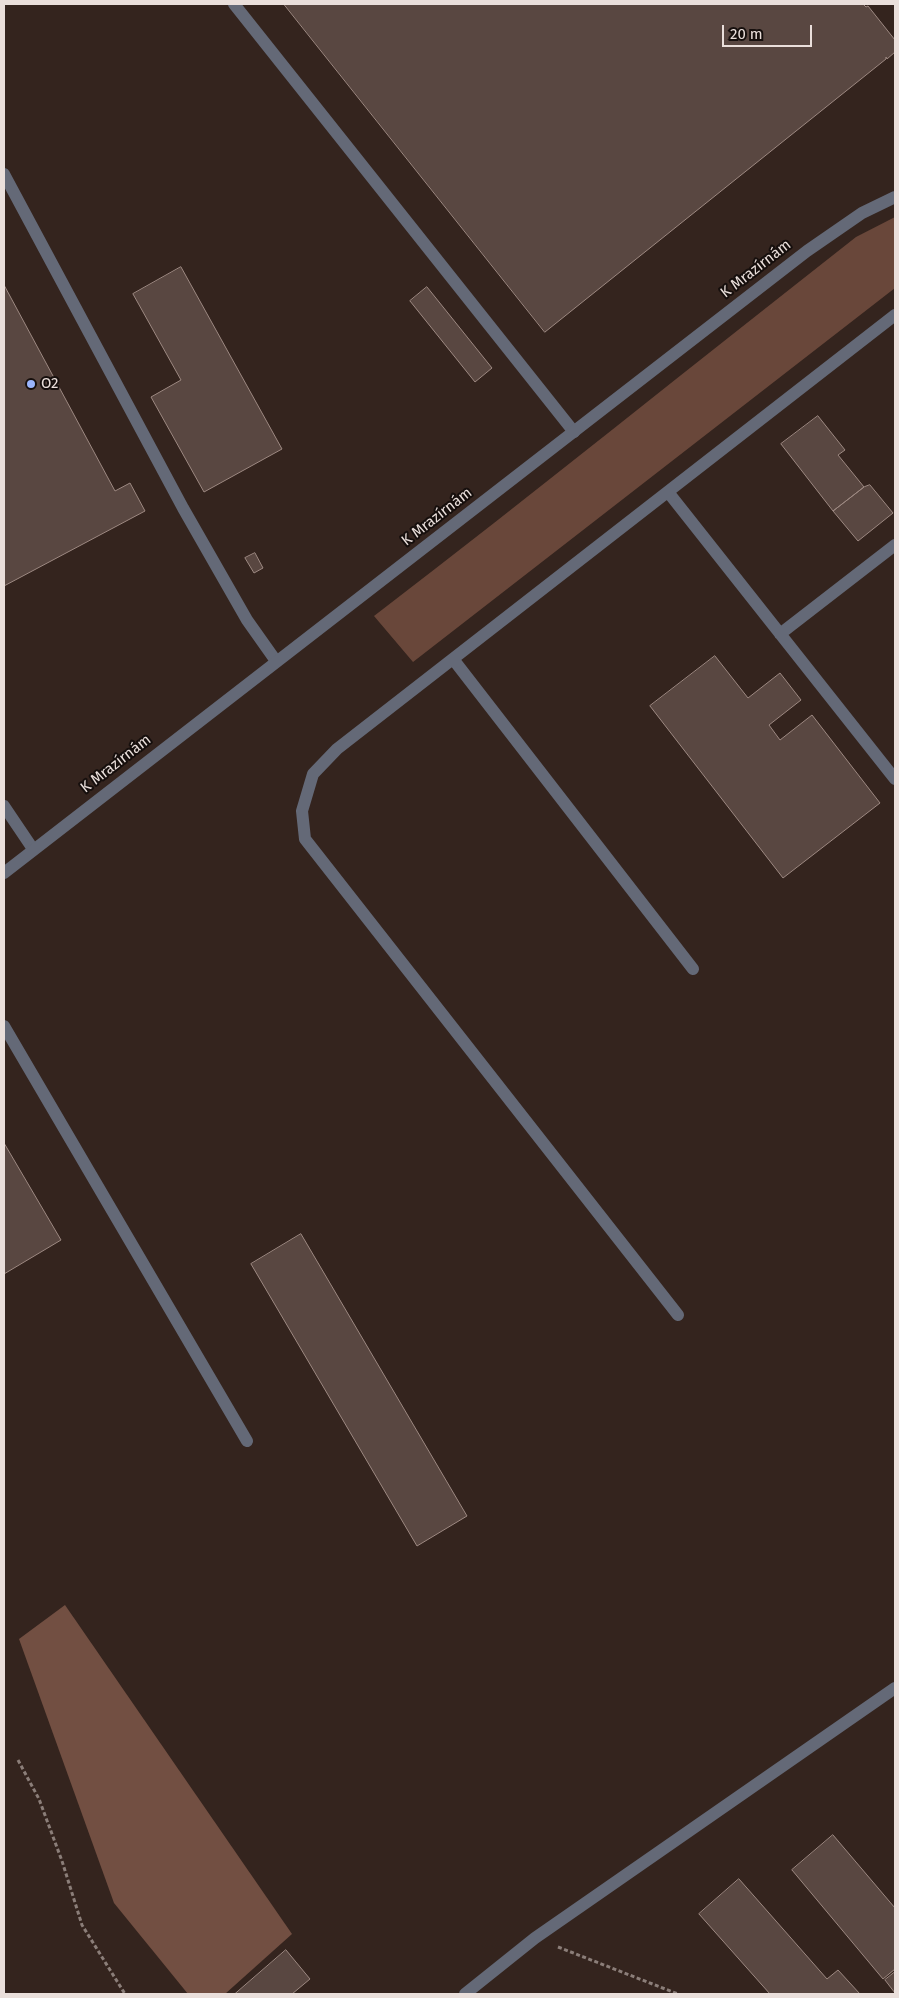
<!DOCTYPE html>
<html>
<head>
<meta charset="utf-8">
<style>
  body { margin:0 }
  #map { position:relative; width:899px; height:1998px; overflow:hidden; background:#34241e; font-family:"Fira Sans",sans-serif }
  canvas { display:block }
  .frame { position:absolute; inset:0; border:5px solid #eadfdb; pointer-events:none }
  .scale { position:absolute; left:722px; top:25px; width:90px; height:22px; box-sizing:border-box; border:2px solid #eadfdb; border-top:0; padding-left:6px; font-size:15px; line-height:18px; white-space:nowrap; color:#eadfdb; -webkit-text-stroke:4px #160f0d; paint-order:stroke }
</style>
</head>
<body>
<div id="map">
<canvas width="899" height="1998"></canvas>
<div class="frame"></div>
<div class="scale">20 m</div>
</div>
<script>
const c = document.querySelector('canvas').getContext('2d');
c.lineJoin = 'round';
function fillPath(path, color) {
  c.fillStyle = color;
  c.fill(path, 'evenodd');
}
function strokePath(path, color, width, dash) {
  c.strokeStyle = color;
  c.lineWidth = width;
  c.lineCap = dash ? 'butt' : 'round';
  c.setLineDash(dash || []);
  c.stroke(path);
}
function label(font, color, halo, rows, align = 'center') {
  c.font = font + ' "Fira Sans",sans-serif';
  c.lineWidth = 4;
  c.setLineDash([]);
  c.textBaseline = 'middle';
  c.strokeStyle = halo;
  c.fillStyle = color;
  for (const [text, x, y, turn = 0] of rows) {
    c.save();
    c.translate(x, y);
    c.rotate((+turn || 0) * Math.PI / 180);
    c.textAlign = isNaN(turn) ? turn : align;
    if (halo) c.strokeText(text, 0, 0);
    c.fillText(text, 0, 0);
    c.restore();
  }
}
const green = new Path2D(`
  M 895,217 L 895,288 L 413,662 L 374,616 C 536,492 695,363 856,237 Z`);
const forest = new Path2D(`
  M 65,1605 L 292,1934 L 225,1994 L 188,1994 L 114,1903 L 19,1639 Z`);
const building = new Path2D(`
  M 284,4 L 863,4 L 866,7 L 868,6 L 895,40 L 895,52 L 887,59 L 886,57 L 886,59 L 545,332 Z
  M 181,267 L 282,449 L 204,492 L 151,397 L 181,380 L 133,294 Z
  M 4,285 L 115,491 L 130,483 L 145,511 L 4,586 Z
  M 427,287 L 492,368 L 475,382 L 410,301 Z
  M 818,416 L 845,450 L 838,455 L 864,487 L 833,511 L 781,444 Z
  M 870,485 L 893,513 L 858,541 L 833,511 L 864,487 Z
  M 255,553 L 263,568 L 254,573 L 245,558 Z
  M 715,656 L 748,698 L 780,673 L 801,700 L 769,725 L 780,740 L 812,715 L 880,803 L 783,878 L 650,706 Z
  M 4,1143 L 61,1240 L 4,1274 Z
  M 301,1234 L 467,1516 L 417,1546 L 251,1264 Z
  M 833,1835 L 895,1908 L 895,1969 L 883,1979 L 792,1870 Z
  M 739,1879 L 827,1979 L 838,1970 L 860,1994 L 770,1994 L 699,1914 Z
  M 286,1950 L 310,1979 L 292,1994 L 235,1994 Z
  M 895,1972 L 895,1993 L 885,1980 Z`);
const path = new Path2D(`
  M 18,1760 L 39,1799 L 62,1861 L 82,1925 L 125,1994
  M 558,1947 L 678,1994`);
const lane = new Path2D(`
  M 234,4 L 574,432
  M 4,174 L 183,508 L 247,620 L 276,661
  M 668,492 L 895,779
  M 780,634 L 895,545
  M 453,659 L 693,969
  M 4,806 L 33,849
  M 4,1026 L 247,1441
  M 678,1315 L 305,839 L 302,811 L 313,774 L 337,749 L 895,315
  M 465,1994 L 535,1938 L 895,1688`);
const street = new Path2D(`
  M 4,873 L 807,251 L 862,213 L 895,197`);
const markers = [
  [31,384,5,"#9ab5fd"]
];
const streetNames = [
  ["K Mrazírnám",756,269,-38],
  ["K Mrazírnám",437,517,-38],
  ["K Mrazírnám",116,764,-38]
];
const poiNames = [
  ["O2",41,384]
];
fillPath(green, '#69473a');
fillPath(forest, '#724f42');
fillPath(building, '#594741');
strokePath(building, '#9d8982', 1);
strokePath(path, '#8b7e79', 3, [4, 2.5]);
strokePath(lane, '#646977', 12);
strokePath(street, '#646977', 12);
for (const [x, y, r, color] of markers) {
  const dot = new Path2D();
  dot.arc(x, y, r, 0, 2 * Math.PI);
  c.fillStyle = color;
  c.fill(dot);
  strokePath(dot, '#160f0d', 2);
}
label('15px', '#eadfdb', '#160f0d', streetNames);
label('15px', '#eadfdb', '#160f0d', poiNames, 'left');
</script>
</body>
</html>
